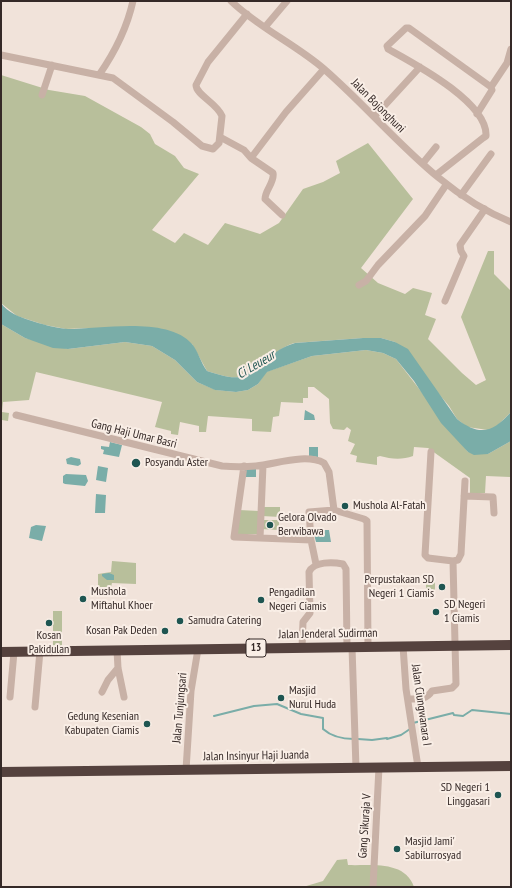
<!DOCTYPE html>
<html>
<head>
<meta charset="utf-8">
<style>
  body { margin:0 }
  #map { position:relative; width:512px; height:888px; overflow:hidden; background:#f1e3da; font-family:"PT Sans Narrow",sans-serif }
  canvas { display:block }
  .frame { position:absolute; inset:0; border:2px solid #352927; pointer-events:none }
</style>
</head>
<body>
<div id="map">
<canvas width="512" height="888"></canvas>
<div class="frame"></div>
</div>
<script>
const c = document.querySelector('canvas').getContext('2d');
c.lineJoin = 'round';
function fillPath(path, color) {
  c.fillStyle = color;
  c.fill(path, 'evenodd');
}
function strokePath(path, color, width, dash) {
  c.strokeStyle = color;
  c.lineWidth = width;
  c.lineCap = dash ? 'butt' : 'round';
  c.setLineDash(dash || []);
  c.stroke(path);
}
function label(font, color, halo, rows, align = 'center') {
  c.font = font + ' "PT Sans Narrow",sans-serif';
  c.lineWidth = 4;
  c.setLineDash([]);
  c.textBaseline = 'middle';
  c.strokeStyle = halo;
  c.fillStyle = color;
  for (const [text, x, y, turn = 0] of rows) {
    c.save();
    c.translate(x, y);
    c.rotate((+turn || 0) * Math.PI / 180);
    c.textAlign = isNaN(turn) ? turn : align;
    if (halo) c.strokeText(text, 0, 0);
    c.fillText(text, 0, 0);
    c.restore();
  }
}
const green = new Path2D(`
  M 1,75 L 49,90 L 85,96 L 141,127 L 150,134 L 155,144 L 175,156 L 184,168 L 199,174 L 152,230 L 175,243 L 184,233 L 208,245 L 225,223 L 260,234 L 279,223 L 303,189 L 323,182 L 340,173 L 336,161 L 368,143 L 413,199 L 361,268 L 378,283 L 405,294 L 413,288 L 432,293 L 425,315 L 436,319 L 428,339 L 462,373 L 476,385 L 486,380 L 461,317 L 488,251 L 494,251 L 494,274 L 511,291 L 511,412 L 495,428 L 488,430 L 467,427 L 457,419 L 449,406 L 395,342 L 381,338 L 363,338 L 294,343 C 275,349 264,366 246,375 C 235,381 218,374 207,371 L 192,344 L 91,328 L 66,329 L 45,325 L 17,316 L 1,303 Z
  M 1,324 L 25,338 L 68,349 L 125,342 L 152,346 L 175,360 L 197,382 L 216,390 L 236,392 L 248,390 L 258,384 L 266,372 L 312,356 L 366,350 L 383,353 L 396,359 L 468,452 L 488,454 L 511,441 L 510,477 L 486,476 L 485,493 L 470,493 L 470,478 L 428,448 L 414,447 L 413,456 C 402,460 391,459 380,456 L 377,457 L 377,465 L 356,462 L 357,456 L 350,454 L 355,444 L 348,441 L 351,430 L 347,427 L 344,430 L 333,429 L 330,423 L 329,399 L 314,387 L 308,387 L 308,398 L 303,398 L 303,403 L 281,402 L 279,416 L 273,417 L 271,432 L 252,431 L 252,419 L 208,416 L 206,432 L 199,432 L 199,426 L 180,422 L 178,435 L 171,434 L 171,431 L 155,427 L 162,402 L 36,372 L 29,400 L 3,402 L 2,412 L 9,413 L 8,421 L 2,420 L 1,427 Z
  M 262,507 L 280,507 L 280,517 L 262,516 Z
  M 239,510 L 259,511 L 258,534 L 237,534 Z
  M 262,520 L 279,520 L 279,530 L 261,529 Z
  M 112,561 L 136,563 L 136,584 L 112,583 L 111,587 L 98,587 L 98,574 L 111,572 Z
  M 426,576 L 435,576 L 435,596 L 426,596 Z
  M 53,611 L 62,611 L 62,646 L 53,646 Z
  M 347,859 L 348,865 C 370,866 405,860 414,887 L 303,887 L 323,881 L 337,860 Z`);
const water = new Path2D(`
  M 1,303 C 7,312 19,317 29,320 C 41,324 55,328 68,329 C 101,329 168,316 192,344 C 198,351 201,363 207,371 C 218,374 235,381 246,375 C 265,365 271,350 295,343 L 363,338 L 381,338 L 395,342 L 408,349 L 457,419 C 480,437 493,432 511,412 L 511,441 L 488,454 L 474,455 L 468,452 L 441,423 L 414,381 L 396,359 L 383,353 L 366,350 L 312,356 L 267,372 L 258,384 L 248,390 L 236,392 L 215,390 L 197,382 L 175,360 L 152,346 L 125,342 L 68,349 L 53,348 L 25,338 L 1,324 Z
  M 305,410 L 314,415 L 315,420 L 304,420 Z
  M 110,442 L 122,445 L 119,457 L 103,454 L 104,450 L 101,449 L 101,446 L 109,447 Z
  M 309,447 L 318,447 L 318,457 L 309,456 Z
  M 71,457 L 80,459 L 81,464 L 78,466 L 67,464 L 66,459 Z
  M 98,466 L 108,468 L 106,482 L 96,480 Z
  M 245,468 L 256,468 L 256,477 L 244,477 Z
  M 66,474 L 86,475 L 88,481 L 85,486 L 65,484 L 63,483 L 63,476 Z
  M 96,494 L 106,495 L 105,513 L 95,513 Z
  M 36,525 L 46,526 L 42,541 L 29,538 L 31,527 Z
  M 313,530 L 329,530 L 331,542 L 316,542 Z
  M 109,573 L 114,575 L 114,580 L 107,580 L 102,576 L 102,574 Z`);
const stream = new Path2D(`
  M 214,716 L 254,706 L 277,704 L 301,714 L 323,718 L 323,729 C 332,737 342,739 354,739
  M 413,723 L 453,713 L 454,715 L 463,716 L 472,710 L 511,714
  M 358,739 L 372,740 L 387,738 L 387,739 L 401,735 L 410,729`);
const minor = new Path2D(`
  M 231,1 C 259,28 295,44 324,69 C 385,122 434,191 511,222
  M 265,27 L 287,1
  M 1,55 L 113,78 L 173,122 L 202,146 L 213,149 L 219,143 L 222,116 C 217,103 196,95 196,85 L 208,62 L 247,14
  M 99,75 C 115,52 127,28 133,1
  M 42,95 L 52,65
  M 477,114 L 492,90 L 491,87 L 507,63 L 511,49
  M 375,116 L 420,67
  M 220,137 L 244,150 L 251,158 L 273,173 C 275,182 265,190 265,199 L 282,215
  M 251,158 L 286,112 L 324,69
  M 423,163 L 436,147
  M 436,175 L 483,138 L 486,136 C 488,102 413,63 388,49 L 387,46 L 406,28 L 409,28 L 491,87
  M 461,195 L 491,154
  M 359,285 L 366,281 L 378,265 L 425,216 L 446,185
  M 445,301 L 464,256 L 461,251 L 460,245 L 485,209
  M 16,415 L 222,466 C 233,467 245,467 256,466 C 276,464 306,453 324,463 L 329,472 L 334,510 L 364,519 L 367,521 L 368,647
  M 244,466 L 234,537 L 311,540
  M 464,496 L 493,497 L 494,513
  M 260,538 L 263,465
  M 453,561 L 458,560 L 461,554 L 465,481
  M 316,564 L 311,540 L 309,512 L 334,510
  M 403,646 L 406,689 L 418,767
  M 352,647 L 356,768
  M 302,648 L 303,622 L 310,613 L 309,572 C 314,561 333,562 343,564 L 346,569 L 347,647
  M 117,650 L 118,668 L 124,697
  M 102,692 L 108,680 L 118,668
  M 10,697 L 14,652
  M 408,699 C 419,699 426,700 432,691 L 452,688 L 456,684 L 453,561 L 428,558 L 425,555 L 431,452
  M 35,707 L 40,651
  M 186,770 L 191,691 L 198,649
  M 373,887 L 379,767`);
const highway = new Path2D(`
  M 1,652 L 511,645
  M 1,772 L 511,766`);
const markers = [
  [136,463,5,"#1e5551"],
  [345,506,4,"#1e5551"],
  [270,525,4,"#1e5551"],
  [442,587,4,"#1e5551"],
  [83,599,4,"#1e5551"],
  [261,600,4,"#1e5551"],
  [436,612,4,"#1e5551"],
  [180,621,4,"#1e5551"],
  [49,623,4,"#1e5551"],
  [165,631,4,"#1e5551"],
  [281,698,4,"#1e5551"],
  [147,724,4,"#1e5551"],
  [498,795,4,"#1e5551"],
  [397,849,4,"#1e5551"]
];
const shields = [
  [256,648,20]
];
const shieldNames = [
  ["13",256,648]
];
const streetNames = [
  ["Jalan Bojonghuni",378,106,45],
  ["Gang Haji Umar Basri",134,434,14],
  ["Jalan Jenderal Sudirman",328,634,-1],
  ["Jalan Ciungwanara I",421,705,82],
  ["Jalan Tunjungsari",180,708,-85],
  ["Jalan Insinyur Haji Juanda",256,756,-1],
  ["Gang Sikuraja V",365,826,-86]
];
const poiNames = [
  ["Posyandu Aster",145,463],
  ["Mushola Al-Fatah",353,506],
  ["Gelora Olvado",278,518],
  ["Berwibawa",278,532],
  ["Perpustakaan SD",434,580,"right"],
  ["Negeri 1 Ciamis",434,594,"right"],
  ["Mushola",91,592],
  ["Miftahul Khoer",91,606],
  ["Pengadilan",269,593],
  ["Negeri Ciamis",269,607],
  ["SD Negeri",444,605],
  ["1 Ciamis",444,619],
  ["Samudra Catering",188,621],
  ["Kosan Pak Deden",157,631,"right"],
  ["Kosan",49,636,"center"],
  ["Pakidulan",49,650,"center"],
  ["Masjid",289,691],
  ["Nurul Huda",289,705],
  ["Gedung Kesenian",139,717,"right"],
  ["Kabupaten Ciamis",139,731,"right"],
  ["SD Negeri 1",490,788,"right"],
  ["Linggasari",490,802,"right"],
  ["Masjid Jami'",405,842],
  ["Sabilurrosyad",405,856]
];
const waterNames = [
  ["Ci Leueur",256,365,-31]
];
fillPath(green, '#b8bf9b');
fillPath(water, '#7aada8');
strokePath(stream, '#7aada8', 2);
strokePath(minor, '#c8b1a6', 7);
strokePath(highway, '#55423e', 10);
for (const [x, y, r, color] of markers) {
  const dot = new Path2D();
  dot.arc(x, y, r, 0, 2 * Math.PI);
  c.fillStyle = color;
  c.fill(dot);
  strokePath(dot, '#f9eee6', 1.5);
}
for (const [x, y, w] of shields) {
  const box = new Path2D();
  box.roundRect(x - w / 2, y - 9, w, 18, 3);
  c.fillStyle = '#f9eee6';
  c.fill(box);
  strokePath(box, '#352927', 1);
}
label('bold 11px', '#352927', null, shieldNames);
label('12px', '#352927', '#f9eee6', streetNames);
label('12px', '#352927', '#f9eee6', poiNames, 'left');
label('italic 13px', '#1e5551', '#f9eee6', waterNames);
</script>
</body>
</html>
